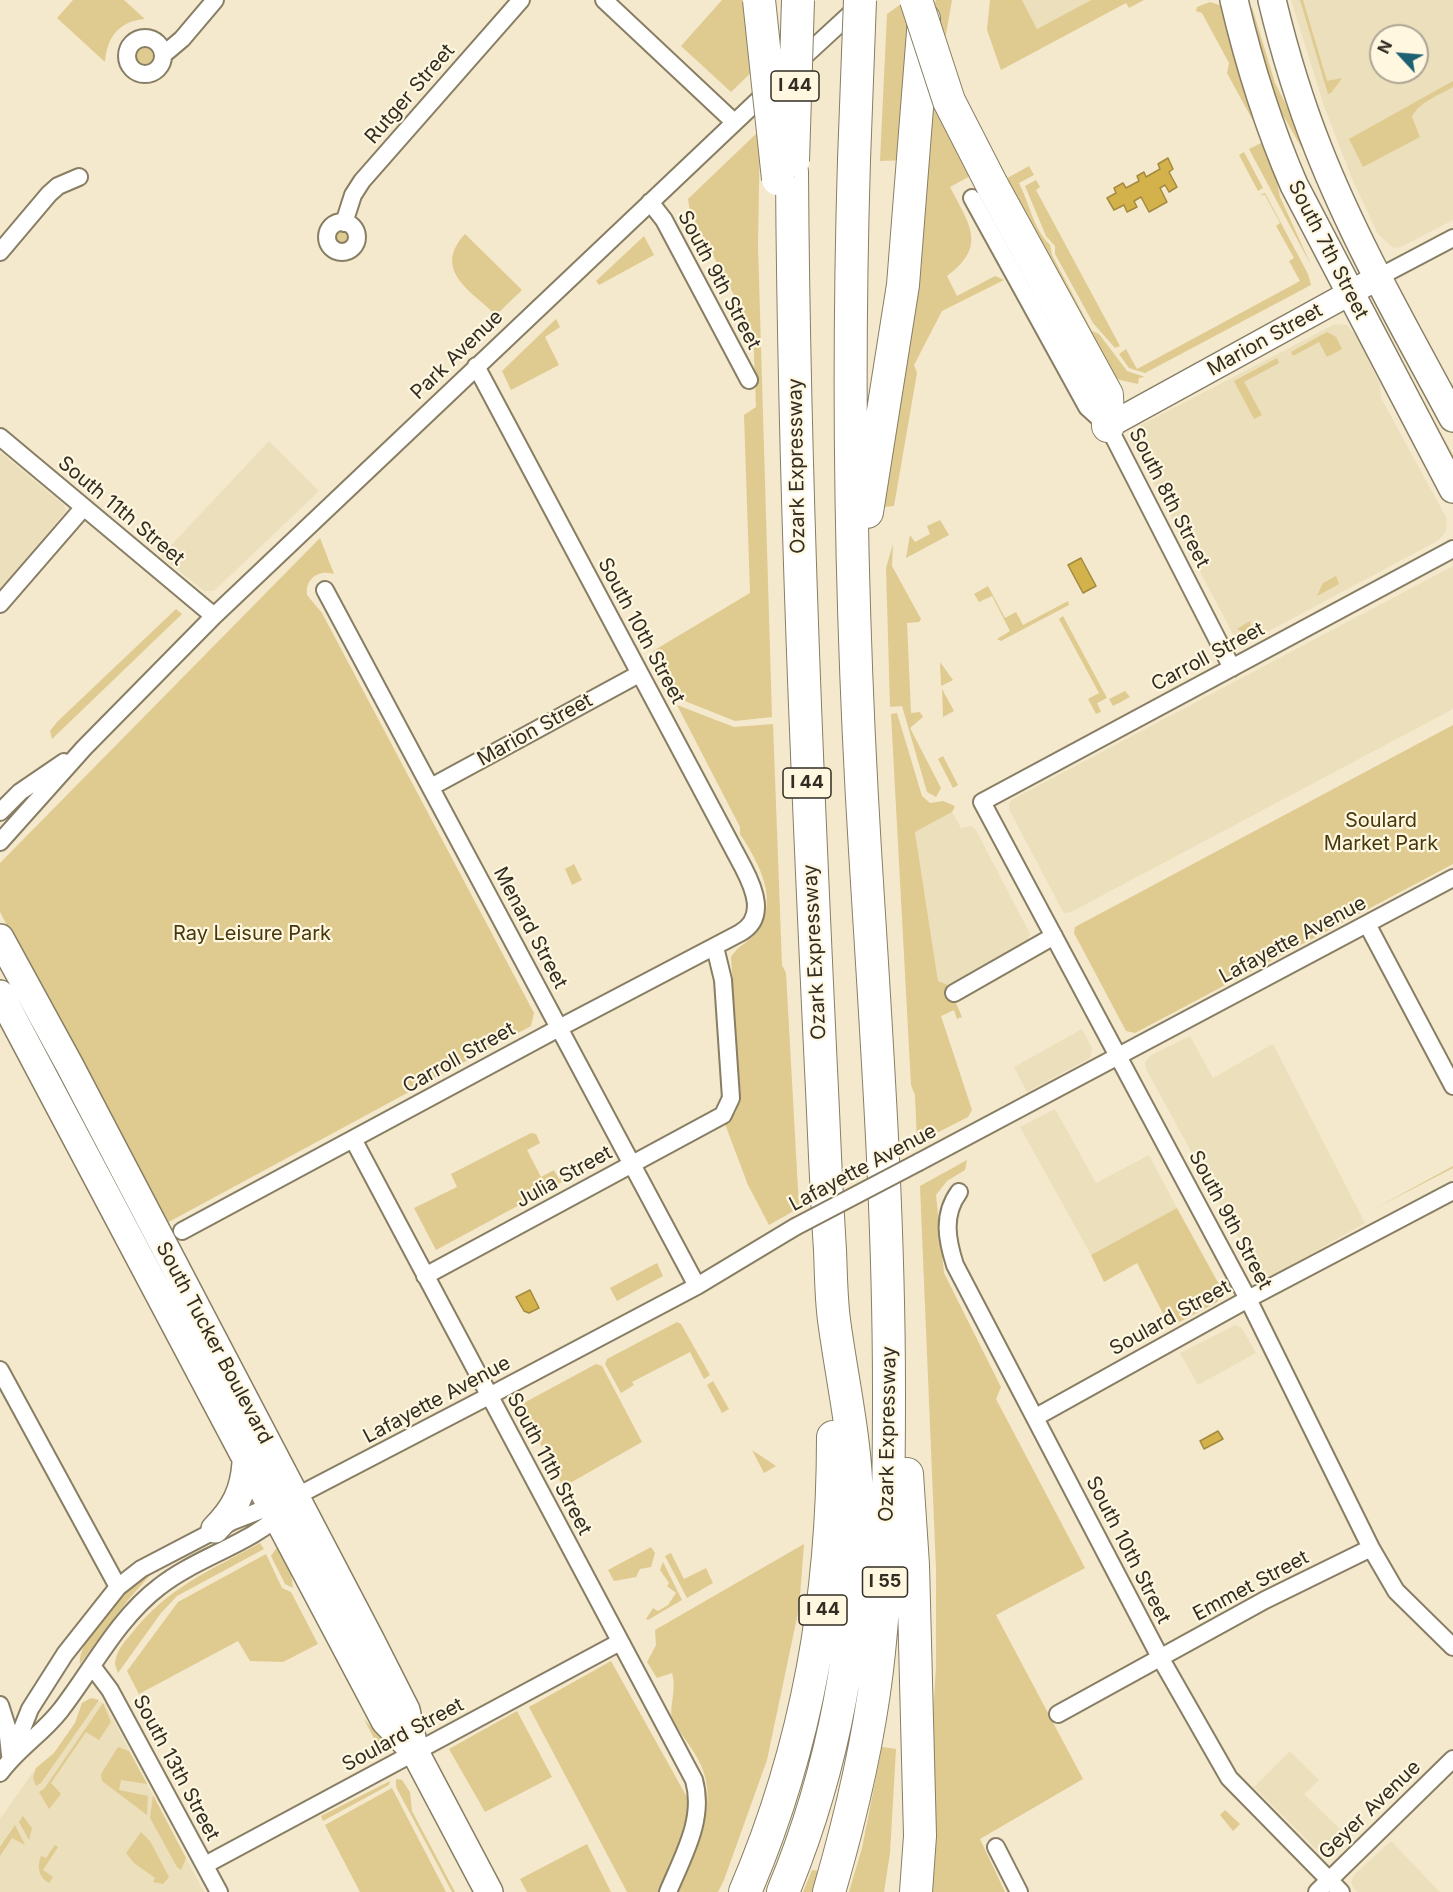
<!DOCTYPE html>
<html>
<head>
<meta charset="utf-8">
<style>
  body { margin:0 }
  #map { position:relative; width:1453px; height:1892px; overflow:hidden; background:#f4e9cd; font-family:Inter,sans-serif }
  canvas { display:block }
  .north { position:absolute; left:1369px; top:24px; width:60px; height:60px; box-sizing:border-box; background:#fff7e0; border:2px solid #ada694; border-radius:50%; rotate:296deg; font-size:16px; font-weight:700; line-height:24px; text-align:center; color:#312d22 }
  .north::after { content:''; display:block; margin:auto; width:21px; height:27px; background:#1c6173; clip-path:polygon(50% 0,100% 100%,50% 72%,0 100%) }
</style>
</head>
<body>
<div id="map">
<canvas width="1453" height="1892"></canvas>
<div class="north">N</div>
</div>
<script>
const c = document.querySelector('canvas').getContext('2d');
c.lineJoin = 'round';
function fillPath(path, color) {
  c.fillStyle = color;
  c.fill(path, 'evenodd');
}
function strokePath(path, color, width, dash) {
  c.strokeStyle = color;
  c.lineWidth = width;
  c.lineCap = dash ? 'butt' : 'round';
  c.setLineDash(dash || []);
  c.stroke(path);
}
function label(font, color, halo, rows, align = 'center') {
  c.font = font + ' Inter,sans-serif';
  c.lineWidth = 4.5;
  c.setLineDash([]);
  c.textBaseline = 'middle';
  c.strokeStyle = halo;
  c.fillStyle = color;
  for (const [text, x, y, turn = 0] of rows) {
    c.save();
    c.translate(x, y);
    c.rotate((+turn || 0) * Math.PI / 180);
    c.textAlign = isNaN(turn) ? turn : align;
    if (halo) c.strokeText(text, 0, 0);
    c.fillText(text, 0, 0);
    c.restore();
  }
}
const built = new Path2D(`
  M 1022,0 L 1091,0 L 1037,29 Z
  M 1291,0 L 1453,0 L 1453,220 L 1401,247 L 1393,248 L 1378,234 L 1353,181 L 1324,106 ZM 1381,36 L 1417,36 L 1417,72 L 1381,72 Z
  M 1335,324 L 1347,325 L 1357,337 L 1380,384 L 1381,398 L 1447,519 L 1446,531 L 1439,540 L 1256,638 L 1242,640 L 1234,636 L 1131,441 L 1136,429 L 1141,425 Z
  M 269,441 L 319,491 L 214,591 L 204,591 L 161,556 Z
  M 0,452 L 64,505 L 66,511 L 0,589 Z
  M 1453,566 L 1453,709 L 1071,912 L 1065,913 L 1062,910 L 1009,809 L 1009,804 L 1013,799 Z
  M 952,812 L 961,828 L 971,826 L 976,830 L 1030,934 L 1028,940 L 948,985 L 938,981 L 915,832 Z
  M 1082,1029 L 1092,1048 L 1090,1058 L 1027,1092 L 1014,1067 Z
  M 1190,1036 L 1213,1078 L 1273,1044 L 1365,1223 L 1271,1277 L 1263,1277 L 1258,1274 L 1146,1069 L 1145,1062 L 1151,1055 Z
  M 1055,1109 L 1096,1183 L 1149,1155 L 1177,1208 L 1091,1255 L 1020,1127 Z
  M 1235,1325 L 1242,1328 L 1256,1353 L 1198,1385 L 1180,1353 Z
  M 91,1698 L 105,1704 L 204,1892 L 0,1892 L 0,1819 L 36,1768 L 54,1753 L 75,1723 L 82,1703 Z
  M 1290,1751 L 1319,1780 L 1304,1794 L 1351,1840 L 1330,1858 L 1323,1856 L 1254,1787 Z
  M 1391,1841 L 1440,1892 L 1357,1892 L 1354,1889 L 1351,1882 L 1354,1875 Z`);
const green = new Path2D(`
  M 73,0 L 124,0 L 145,19 C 119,21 107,37 105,62 L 57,18 Z
  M 722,0 L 750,0 L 758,66 L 731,92 L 681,46 Z
  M 936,0 L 952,0 L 943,51 L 931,16 Z
  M 990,0 L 1022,0 L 1037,29 L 1091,0 L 1144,0 L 1129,8 L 1126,3 L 1001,70 L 987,30 Z
  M 1300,0 L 1303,0 L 1327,81 L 1342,78 L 1331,93 L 1328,94 Z
  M 904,2 L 912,29 L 906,160 L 880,161 L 887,14 Z
  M 1210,2 L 1222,6 L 1256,121 L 1252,119 L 1227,73 L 1229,63 L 1202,13 L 1196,11 L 1197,7 Z
  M 1252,7 L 1275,83 L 1304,140 L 1348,247 L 1343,242 L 1307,157 L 1277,105 L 1249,11 Z
  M135 56a9 9 0 1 1 18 0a9 9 0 1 1-18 0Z
  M 928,74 L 974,174 L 950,187 C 969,224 988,246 947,276 L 957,296 L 995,276 L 1004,280 L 942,311 L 914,365 L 917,373 L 894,506 L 884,507 Z
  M 1453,81 L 1453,87 C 1439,95 1419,102 1412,117 L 1420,137 L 1363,167 L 1349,139 Z
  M 760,130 L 758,246 L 772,717 L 735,721 L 672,696 L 668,680 L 653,651 L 750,593 L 744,415 L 756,407 L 753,331 L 690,212 L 688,199 Z
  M 1263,142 L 1273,162 L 1280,197 L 1312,267 L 1249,149 Z
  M 1244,152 L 1263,188 L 1258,191 L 1239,155 Z
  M 1029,166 L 1034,175 L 1019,183 C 1030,205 1033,228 1050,245 L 1052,255 L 1092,331 L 1099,334 L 1127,371 L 1145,377 L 1139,378 L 1138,384 L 1120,380 L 1112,375 L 1002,181 Z
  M 1036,180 L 1040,187 L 1036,190 L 1120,346 L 1115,348 L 1093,323 L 1055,254 L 1055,246 L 1046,236 L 1025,186 Z
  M 1265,193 L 1308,274 L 1311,285 L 1145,373 L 1129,368 L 1119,354 L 1126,349 L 1137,369 L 1300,281 L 1289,261 L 1294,258 L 1276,226 L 1280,223 L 1265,195 L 1260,195 Z
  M332 238a9 9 0 1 1 18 0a9 9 0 1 1-18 0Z
  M 465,234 L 522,290 L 496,315 C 470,290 432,270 465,234 Z
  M 644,236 L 654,255 L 599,285 L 596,281 Z
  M 556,319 L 560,327 L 545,337 L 559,365 L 511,390 L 502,371 Z
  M 1383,327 L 1453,455 L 1453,469 Z
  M 1327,332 L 1336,337 L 1342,349 L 1327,357 L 1319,342 L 1293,356 L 1291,352 Z
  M 1277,358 L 1279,363 L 1244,382 L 1262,415 L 1254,419 L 1234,381 Z
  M 940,520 L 949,535 L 906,558 L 910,535 L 915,542 L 930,534 L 927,526 Z
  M 320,538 L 334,574 C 318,569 305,579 307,595 L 322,613 L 534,1013 L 531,1026 L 165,1224 L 0,912 L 0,863 Z
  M 893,544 L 892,566 L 921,619 L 919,622 L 907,623 L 911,713 L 920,712 L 923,717 L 910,728 L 941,788 L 936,797 L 927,792 L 902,706 L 890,707 L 886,568 Z
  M 1336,576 L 1339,584 L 1317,596 L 1323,583 Z
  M 988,586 L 1005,618 L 1016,612 L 1023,625 L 1068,601 L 1069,605 L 1001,641 L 997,639 L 1010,631 L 992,596 L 979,602 L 974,594 Z
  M 176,609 L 182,614 L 52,739 L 50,731 L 57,722 Z
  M 1063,616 L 1107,698 L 1097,703 L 1101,712 L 1096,714 L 1088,699 L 1099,693 L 1059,619 Z
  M 1250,621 L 1251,628 L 1256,629 L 1258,624 L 1264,625 L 1250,634 L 1237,629 Z
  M 940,662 L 953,680 L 941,686 Z
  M 942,689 L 954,711 L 943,717 Z
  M 1125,691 L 1130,697 L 1113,706 L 1109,699 Z
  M 677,705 L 734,727 L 773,724 L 782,965 L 786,973 L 799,1208 L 769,1225 L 748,1185 L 725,1124 L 736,1112 L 740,1096 L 731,957 C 737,946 751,941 758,931 C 779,899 759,863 740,834 L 740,827 Z
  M 897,713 L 922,796 L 930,803 L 943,801 L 955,806 L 952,812 L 915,832 L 938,981 L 948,985 L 962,1017 L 957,1019 L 954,1010 L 941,1016 L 972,1110 L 968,1117 L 917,1143 L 915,1095 L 911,1085 L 891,714 Z
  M 1453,725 L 1453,864 L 1135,1033 L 1126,1031 L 1074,933 L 1075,927 Z
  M 943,756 L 958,785 L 953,788 L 938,759 Z
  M 574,864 L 582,880 L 572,885 L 565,869 Z
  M 531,1133 L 536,1134 L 540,1143 L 527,1150 L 541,1177 L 554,1170 L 559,1179 L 572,1172 L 573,1176 L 436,1250 L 414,1208 L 457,1187 L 451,1174 Z
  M 967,1160 L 965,1170 L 947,1181 L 936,1195 L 944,1273 L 1001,1387 L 996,1399 L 1085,1568 L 996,1615 L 1083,1779 L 980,1839 L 1005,1892 L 922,1892 L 936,1667 L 936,1569 L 920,1186 Z
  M 1453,1166 L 1453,1168 L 1374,1209 Z
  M 1177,1208 L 1221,1288 L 1222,1295 L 1217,1302 L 1170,1327 L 1137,1263 L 1104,1282 L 1091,1255 Z
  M 657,1263 L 663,1276 L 617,1301 L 610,1288 Z
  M 677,1322 L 681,1324 L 710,1375 L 704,1379 L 690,1352 L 632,1382 L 634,1385 L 621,1393 L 605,1364 L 607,1359 Z
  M 596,1364 L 602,1366 L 642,1442 L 563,1487 L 520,1405 Z
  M 713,1381 L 729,1409 L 722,1413 L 707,1385 Z
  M 752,1450 L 776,1466 L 764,1473 Z
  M 260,1543 L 264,1549 L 177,1596 L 161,1613 L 118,1673 L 115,1664 C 116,1651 124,1642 132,1633 C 167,1588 211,1570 260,1543 Z
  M 804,1544 L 799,1608 L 767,1760 L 724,1880 L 718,1892 L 677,1892 C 691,1856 717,1813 704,1773 C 698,1753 681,1737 672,1717 C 669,1709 677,1688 672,1673 L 657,1678 L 647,1662 L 656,1645 L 655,1630 Z
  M 278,1546 L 290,1566 L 293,1588 L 285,1584 L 271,1556 Z
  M 651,1547 L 655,1553 L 651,1567 L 640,1569 L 636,1577 L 614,1581 L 608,1570 Z
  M 671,1553 L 684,1579 L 706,1568 L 713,1583 L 687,1598 L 665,1556 Z
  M 266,1554 L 282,1588 L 291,1592 L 318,1644 L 283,1662 L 250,1661 L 238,1641 L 139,1694 L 127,1671 L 178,1602 Z
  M 663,1562 L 682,1600 L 648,1620 L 646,1619 L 653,1608 L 658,1611 L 668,1605 L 676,1593 L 667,1586 L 669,1583 L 660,1570 Z
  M 153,1572 L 128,1600 L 80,1664 C 77,1638 131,1584 153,1572 Z
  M 611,1661 L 688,1799 L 690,1816 L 661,1892 L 627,1892 L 529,1707 Z
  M 91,1698 L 99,1700 L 41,1783 L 36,1786 L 33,1778 L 36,1768 L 54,1753 L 75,1723 L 82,1703 Z
  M 103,1703 L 111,1722 L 99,1740 L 86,1732 L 51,1783 L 61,1794 L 49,1809 L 39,1792 L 44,1789 Z
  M 517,1711 L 552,1777 L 485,1812 L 449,1749 Z
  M 364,1719 L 383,1740 L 382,1751 L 379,1748 Z
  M 118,1747 L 129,1751 L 147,1784 L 121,1780 L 119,1790 L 148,1796 L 147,1815 L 102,1781 L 101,1774 Z
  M 882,1747 L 896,1749 L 890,1853 L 884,1892 L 849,1892 L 862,1848 Z
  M 396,1779 L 402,1780 L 410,1792 L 412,1811 L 455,1892 L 452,1892 L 396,1787 Z
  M 390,1781 L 389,1785 L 323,1821 L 321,1816 Z
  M 392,1788 L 446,1892 L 360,1892 L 325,1825 Z
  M 153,1795 L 186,1858 L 181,1870 L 177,1867 L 150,1818 Z
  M 1225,1810 L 1240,1824 L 1233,1831 L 1220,1815 Z
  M 23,1816 L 32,1828 L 29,1840 L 19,1822 Z
  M 15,1825 L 25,1845 L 12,1838 L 0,1856 L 0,1847 Z
  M 141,1832 L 150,1841 L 169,1877 L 163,1884 L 153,1882 L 155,1878 L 134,1863 L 126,1853 Z
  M 587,1844 L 611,1892 L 527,1892 L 520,1879 Z
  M 55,1845 L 58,1847 L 43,1870 L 53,1877 L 49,1883 C 38,1877 37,1866 41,1856 L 46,1858 Z
  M 812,1870 L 819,1871 L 812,1892 L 803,1892 Z`);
const water = new Path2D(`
  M 1168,158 L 1173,169 L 1169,172 L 1177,187 L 1169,192 L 1165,185 L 1160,188 L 1167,202 L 1149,212 L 1141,197 L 1134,201 L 1137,207 L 1127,212 L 1124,205 L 1114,210 L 1107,198 L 1116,193 L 1114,188 L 1123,183 L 1126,188 L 1139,181 L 1137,176 L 1144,172 L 1146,177 L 1160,169 L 1158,164 Z
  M 1081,558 L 1096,586 L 1083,593 L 1068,565 Z
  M 530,1290 L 539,1308 L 529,1313 L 524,1311 L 516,1297 Z
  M 1218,1431 L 1223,1439 L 1204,1449 L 1200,1441 Z`);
const street = new Path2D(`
  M 604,0 L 734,122
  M127 56a18 18 0 1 1 36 0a18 18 0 1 1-36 0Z
  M 163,55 L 182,39 L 215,0
  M 797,63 L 860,5
  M 972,198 L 1087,407 L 1108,426 L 1232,668
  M 650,202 L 664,220 L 749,380
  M327 237a15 15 0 1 1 30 0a15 15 0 1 1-30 0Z
  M 344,223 L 353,195 L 362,181 L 521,0
  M 0,252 L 49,194 L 58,186 L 79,177
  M 1379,277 L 1453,238
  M 0,437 L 214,616
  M 1453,549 L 982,802 L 1248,1299 L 1371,1548 L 1396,1591 L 1453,1647
  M 325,590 L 697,1286
  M 0,604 L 84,507
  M 431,787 L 639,674
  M 0,812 L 20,792 L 64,762
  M 0,842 L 84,748 L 214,616 L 770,89
  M 1367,924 L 1453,1086
  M 954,993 L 1054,936
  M 353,1139 L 694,1780 C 705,1819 683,1856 668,1892
  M 919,1162 L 1453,878
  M 959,1192 C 942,1215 947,1240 955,1265 L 1161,1659 L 1229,1778 L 1341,1892
  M 182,1231 L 559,1028 L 740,933 C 767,918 754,888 743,867 L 476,366
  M 425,1276 L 723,1115 L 731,1098 L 723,980 L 715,947
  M 0,1370 L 118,1587
  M 1036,1417 L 1248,1299 L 1453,1191
  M 92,1666 L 110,1690 L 219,1892
  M 0,1705 L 7,1727 L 10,1755
  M 1058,1714 L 1265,1600 L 1371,1548
  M 10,1759 L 30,1709 L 65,1654 L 118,1587 L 141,1569 L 233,1521 L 295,1497 L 489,1396 L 697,1286 L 795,1227
  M 0,1773 C 17,1749 42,1734 60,1711 C 92,1670 117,1619 159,1587 C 195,1558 252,1543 283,1512
  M 996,1847 L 1019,1892
  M 205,1865 L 620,1642
  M 1317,1892 L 1453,1759`);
const secondary = new Path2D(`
  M 1108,426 L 1379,277`);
const primary = new Path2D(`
  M 1234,0 C 1249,64 1268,125 1294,185 L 1453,489
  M 1272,0 C 1284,50 1299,100 1318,148 C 1355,242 1406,330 1453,418
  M 0,938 L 70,1066 L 370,1639 L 406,1710 L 415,1752
  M 0,994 C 130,1236 256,1479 385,1721 L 415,1752 L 489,1892
  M 215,1529 C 235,1509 244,1491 246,1463`);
const highway = new Path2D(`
  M 992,185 L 1107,395 L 1108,426
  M 867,512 L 903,285 L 924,19
  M 907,1474 L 913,1565 L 920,1836 L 916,1892
  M 745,1892 C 808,1745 833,1596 833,1437
  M 783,1892 C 834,1769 859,1635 857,1501 C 856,1440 842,1380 834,1320 C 831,1297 831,1274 830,1250 C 827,1204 825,1158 823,1111 C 808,798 794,485 792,172
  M 829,1892 C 850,1820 868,1745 877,1670 C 888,1577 889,1484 889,1391 C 889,1210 876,1030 865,850 C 851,620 847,390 854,160`);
const streetBridge = new Path2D(`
  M 795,1227 L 919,1162`);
const highwayBridge = new Path2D(`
  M 759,0 L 778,179
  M 916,0 L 949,101 L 992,185
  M 854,160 L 860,0
  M 793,161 L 798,0`);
const shields = [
  [795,86,48],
  [807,783,48],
  [885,1582,45],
  [823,1610,48]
];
const shieldNames = [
  ["I 44",795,86],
  ["I 44",807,783],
  ["I 55",885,1582],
  ["I 44",823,1610]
];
const streetNames = [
  ["Rutger Street",410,94,-49],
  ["South 7th Street",1328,250,63],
  ["South 9th Street",719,280,62],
  ["Marion Street",1265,340,-29],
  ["Park Avenue",457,355,-44],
  ["Ozark Expressway",797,466,-91],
  ["South 8th Street",1169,498,63],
  ["South 11th Street",121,511,40],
  ["South 10th Street",641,631,62],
  ["Carroll Street",1208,657,-28],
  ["Marion Street",535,730,-29],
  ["Menard Street",530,928,62],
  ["Lafayette Avenue",1293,940,-28],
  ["Ozark Expressway",815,952,-93],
  ["Carroll Street",459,1058,-29],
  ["Lafayette Avenue",863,1168,-28],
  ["Julia Street",564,1177,-29],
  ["South 9th Street",1230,1220,62],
  ["Soulard Street",1170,1318,-29],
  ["South Tucker Boulevard",214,1343,62],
  ["Lafayette Avenue",437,1400,-28],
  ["Ozark Expressway",888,1434,-89],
  ["South 11th Street",549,1464,62],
  ["South 10th Street",1128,1550,63],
  ["Emmet Street",1251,1586,-28],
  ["Soulard Street",403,1735,-28],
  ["South 13th Street",176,1768,62],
  ["Geyer Avenue",1370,1810,-44]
];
const parkNames = [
  ["Soulard",1381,821],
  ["Market Park",1381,844],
  ["Ray Leisure Park",252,934]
];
fillPath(built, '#ecdfbb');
fillPath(green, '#dfca90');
fillPath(water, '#d4b24b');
strokePath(water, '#a38a3f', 1.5);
strokePath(street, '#887e64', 20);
strokePath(secondary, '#887e64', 27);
strokePath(primary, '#887e64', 30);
strokePath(highway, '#887e64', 34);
strokePath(street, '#fff', 16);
strokePath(secondary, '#fff', 24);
strokePath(primary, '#fff', 27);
strokePath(highway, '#fff', 32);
strokePath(streetBridge, '#887e64', 20, []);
strokePath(highwayBridge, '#887e64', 34, []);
strokePath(streetBridge, '#fff', 16);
strokePath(highwayBridge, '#fff', 32);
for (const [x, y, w] of shields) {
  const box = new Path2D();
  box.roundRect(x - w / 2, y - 15, w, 30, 4.5);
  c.fillStyle = '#fff7e0';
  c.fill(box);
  strokePath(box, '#312d22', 1.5);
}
label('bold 18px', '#312d22', null, shieldNames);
label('20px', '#312d22', '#fff7e0', streetNames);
label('20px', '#46380b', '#fff7e0', parkNames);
</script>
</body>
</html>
